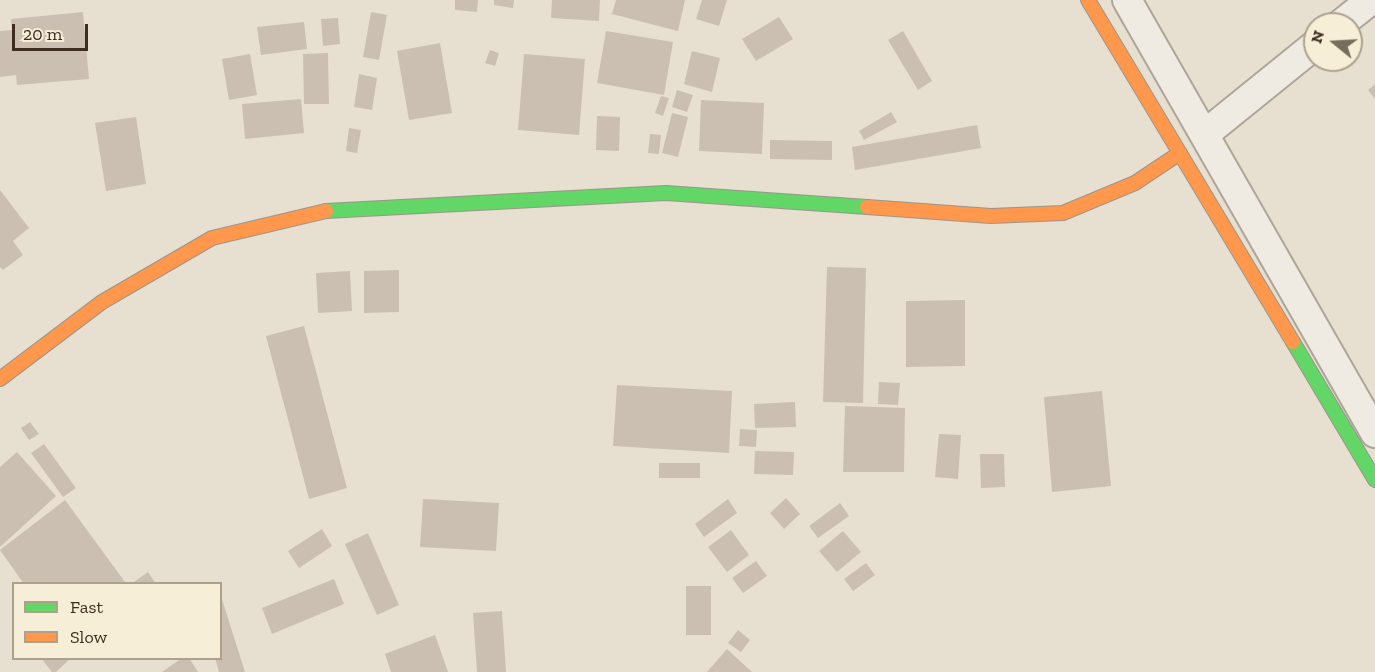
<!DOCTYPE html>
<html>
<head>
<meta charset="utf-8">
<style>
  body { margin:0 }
  #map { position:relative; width:1375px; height:672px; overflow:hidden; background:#e7e0d1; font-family:"Zilla Slab",serif }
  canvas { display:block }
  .legend { position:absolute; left:12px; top:582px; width:210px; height:78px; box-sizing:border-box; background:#f7eed8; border:2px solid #ada18e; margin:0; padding:8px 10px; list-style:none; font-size:18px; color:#3d2e20 }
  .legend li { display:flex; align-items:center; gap:12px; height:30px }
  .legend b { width:30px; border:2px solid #ada18e }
  .north { position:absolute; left:1303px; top:12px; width:60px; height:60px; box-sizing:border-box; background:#f7eed8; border:2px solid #ada18e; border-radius:50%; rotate:288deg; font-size:16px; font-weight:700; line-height:24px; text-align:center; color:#3d2e20 }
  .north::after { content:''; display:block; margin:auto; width:21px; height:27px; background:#786c5e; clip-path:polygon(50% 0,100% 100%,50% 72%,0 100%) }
  .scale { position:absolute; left:12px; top:24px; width:76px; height:27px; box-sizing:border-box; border:3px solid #3d2e20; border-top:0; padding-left:8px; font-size:18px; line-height:21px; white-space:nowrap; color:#3d2e20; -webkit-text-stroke:4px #f7eed8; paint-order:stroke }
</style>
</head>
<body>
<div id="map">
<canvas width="1375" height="672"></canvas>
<ul class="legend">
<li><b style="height:8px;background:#63d668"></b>Fast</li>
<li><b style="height:8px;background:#ff974d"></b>Slow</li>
</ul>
<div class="north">N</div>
<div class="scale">20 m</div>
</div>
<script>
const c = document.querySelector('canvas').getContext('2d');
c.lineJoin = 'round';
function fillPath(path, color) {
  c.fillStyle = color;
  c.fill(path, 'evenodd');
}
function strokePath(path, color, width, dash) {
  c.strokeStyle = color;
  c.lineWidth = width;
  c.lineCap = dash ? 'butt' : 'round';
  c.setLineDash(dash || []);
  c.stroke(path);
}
const building = new Path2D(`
  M 455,0 L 478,0 L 477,12 L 455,10 Z
  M 494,0 L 514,0 L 513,8 L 494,5 Z
  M 552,0 L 600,0 L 599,21 L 551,18 Z
  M 616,0 L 685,0 L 678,31 L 612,14 Z
  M 702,0 L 727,0 L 719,26 L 696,19 Z
  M 83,12 L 89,79 L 17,85 L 16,75 L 0,77 L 0,31 L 12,30 L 11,19 Z
  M 371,12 L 387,15 L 379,60 L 363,57 Z
  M 779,17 L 793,39 L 756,61 L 742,39 Z
  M 338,18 L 340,44 L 323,46 L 321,19 Z
  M 304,22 L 307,49 L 261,55 L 257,27 Z
  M 606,31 L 673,42 L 664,95 L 597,83 Z
  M 903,31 L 932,81 L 918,90 L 888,40 Z
  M 440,43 L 452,113 L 409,120 L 397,51 Z
  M 490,50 L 499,53 L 495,66 L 485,63 Z
  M 692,51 L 720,58 L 712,92 L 684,84 Z
  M 328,53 L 329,104 L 304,104 L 303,54 Z
  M 250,54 L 257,95 L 229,100 L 222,59 Z
  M 524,54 L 585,59 L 579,135 L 518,130 Z
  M 359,74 L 377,78 L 372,110 L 354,107 Z
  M 1375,84 L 1375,99 L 1368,90 Z
  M 677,90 L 693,95 L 687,112 L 672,107 Z
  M 661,96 L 669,98 L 663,116 L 655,113 Z
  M 301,99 L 304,133 L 245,139 L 242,104 Z
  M 701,100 L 764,103 L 762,154 L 699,151 Z
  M 891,112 L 897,122 L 864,140 L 859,131 Z
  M 672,113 L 688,117 L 678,157 L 662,153 Z
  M 597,116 L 620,117 L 619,151 L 596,150 Z
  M 136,117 L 146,184 L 106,191 L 95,123 Z
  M 977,125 L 981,148 L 855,170 L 852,147 Z
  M 349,128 L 361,130 L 357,153 L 346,151 Z
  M 650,134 L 661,135 L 659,154 L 648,153 Z
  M 770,140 L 832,141 L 832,160 L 770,159 Z
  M 0,190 L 29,228 L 13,241 L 23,255 L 3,270 L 0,267 Z
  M 827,267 L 866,268 L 863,403 L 823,402 Z
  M 399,270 L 399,312 L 364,313 L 364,271 Z
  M 350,271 L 352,311 L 318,313 L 316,273 Z
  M 965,300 L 965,366 L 906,367 L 906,301 Z
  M 304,326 L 347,488 L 309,499 L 266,336 Z
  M 879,382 L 900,383 L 898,405 L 878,404 Z
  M 617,385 L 732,391 L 729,453 L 613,446 Z
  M 1102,391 L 1111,486 L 1052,492 L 1044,397 Z
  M 795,402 L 796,427 L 755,428 L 754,404 Z
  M 845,406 L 905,408 L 904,472 L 843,472 Z
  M 30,422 L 39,434 L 29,440 L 21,428 Z
  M 740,429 L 757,430 L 756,447 L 739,446 Z
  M 939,434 L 961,435 L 958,479 L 935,477 Z
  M 44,444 L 76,488 L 63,497 L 31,453 Z
  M 755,451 L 794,452 L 793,475 L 754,474 Z
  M 17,452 L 56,496 L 0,547 L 0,467 Z
  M 980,454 L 1004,454 L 1005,487 L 981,488 Z
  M 659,463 L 700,463 L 700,478 L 659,478 Z
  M 786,498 L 800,514 L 784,529 L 770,513 Z
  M 423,499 L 499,503 L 496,551 L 420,547 Z
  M 728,499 L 737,513 L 704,537 L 695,524 Z
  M 65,500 L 125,582 L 122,584 L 24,584 L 0,550 Z
  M 840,503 L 849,516 L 818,538 L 809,526 Z
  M 322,529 L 332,546 L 299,568 L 288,551 Z
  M 731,530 L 749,555 L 727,572 L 708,547 Z
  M 843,531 L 861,552 L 837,572 L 819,551 Z
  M 368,533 L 399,605 L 377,615 L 345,544 Z
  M 756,561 L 767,576 L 743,593 L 732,578 Z
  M 866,563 L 875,575 L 853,591 L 844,579 Z
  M 148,572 L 156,584 L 131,584 Z
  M 334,579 L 344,604 L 272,634 L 262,608 Z
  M 686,586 L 711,586 L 711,635 L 686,635 Z
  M 220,596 L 221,596 L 245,672 L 219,672 L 215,658 L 220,658 Z
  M 502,611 L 506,672 L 477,672 L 473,613 Z
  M 738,630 L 750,640 L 741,652 L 728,643 Z
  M 435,635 L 448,672 L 391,672 L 385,654 Z
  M 727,649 L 752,672 L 707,672 Z
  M 41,658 L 71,658 L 56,672 L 52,672 Z
  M 182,658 L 189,658 L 198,672 L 162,672 Z`);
const street = new Path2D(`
  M 1127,0 L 1375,433
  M 1341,24 L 1371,0
  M 1205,134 L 1315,45`);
const fast = new Path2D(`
  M 326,211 L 666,193 L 867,207
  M 1293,342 L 1375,480`);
const slow = new Path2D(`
  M 1088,0 L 1293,342
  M 867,207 L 991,216 L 1063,213 L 1135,183 L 1180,153
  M 0,379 L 102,302 L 212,238 L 326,211`);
fillPath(building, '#cbbfb2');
strokePath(street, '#ada599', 32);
strokePath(fast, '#9c958a', 16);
strokePath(slow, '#9c958a', 16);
strokePath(street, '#efebe3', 28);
strokePath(fast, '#63d668', 14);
strokePath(slow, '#ff974d', 14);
</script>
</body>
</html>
